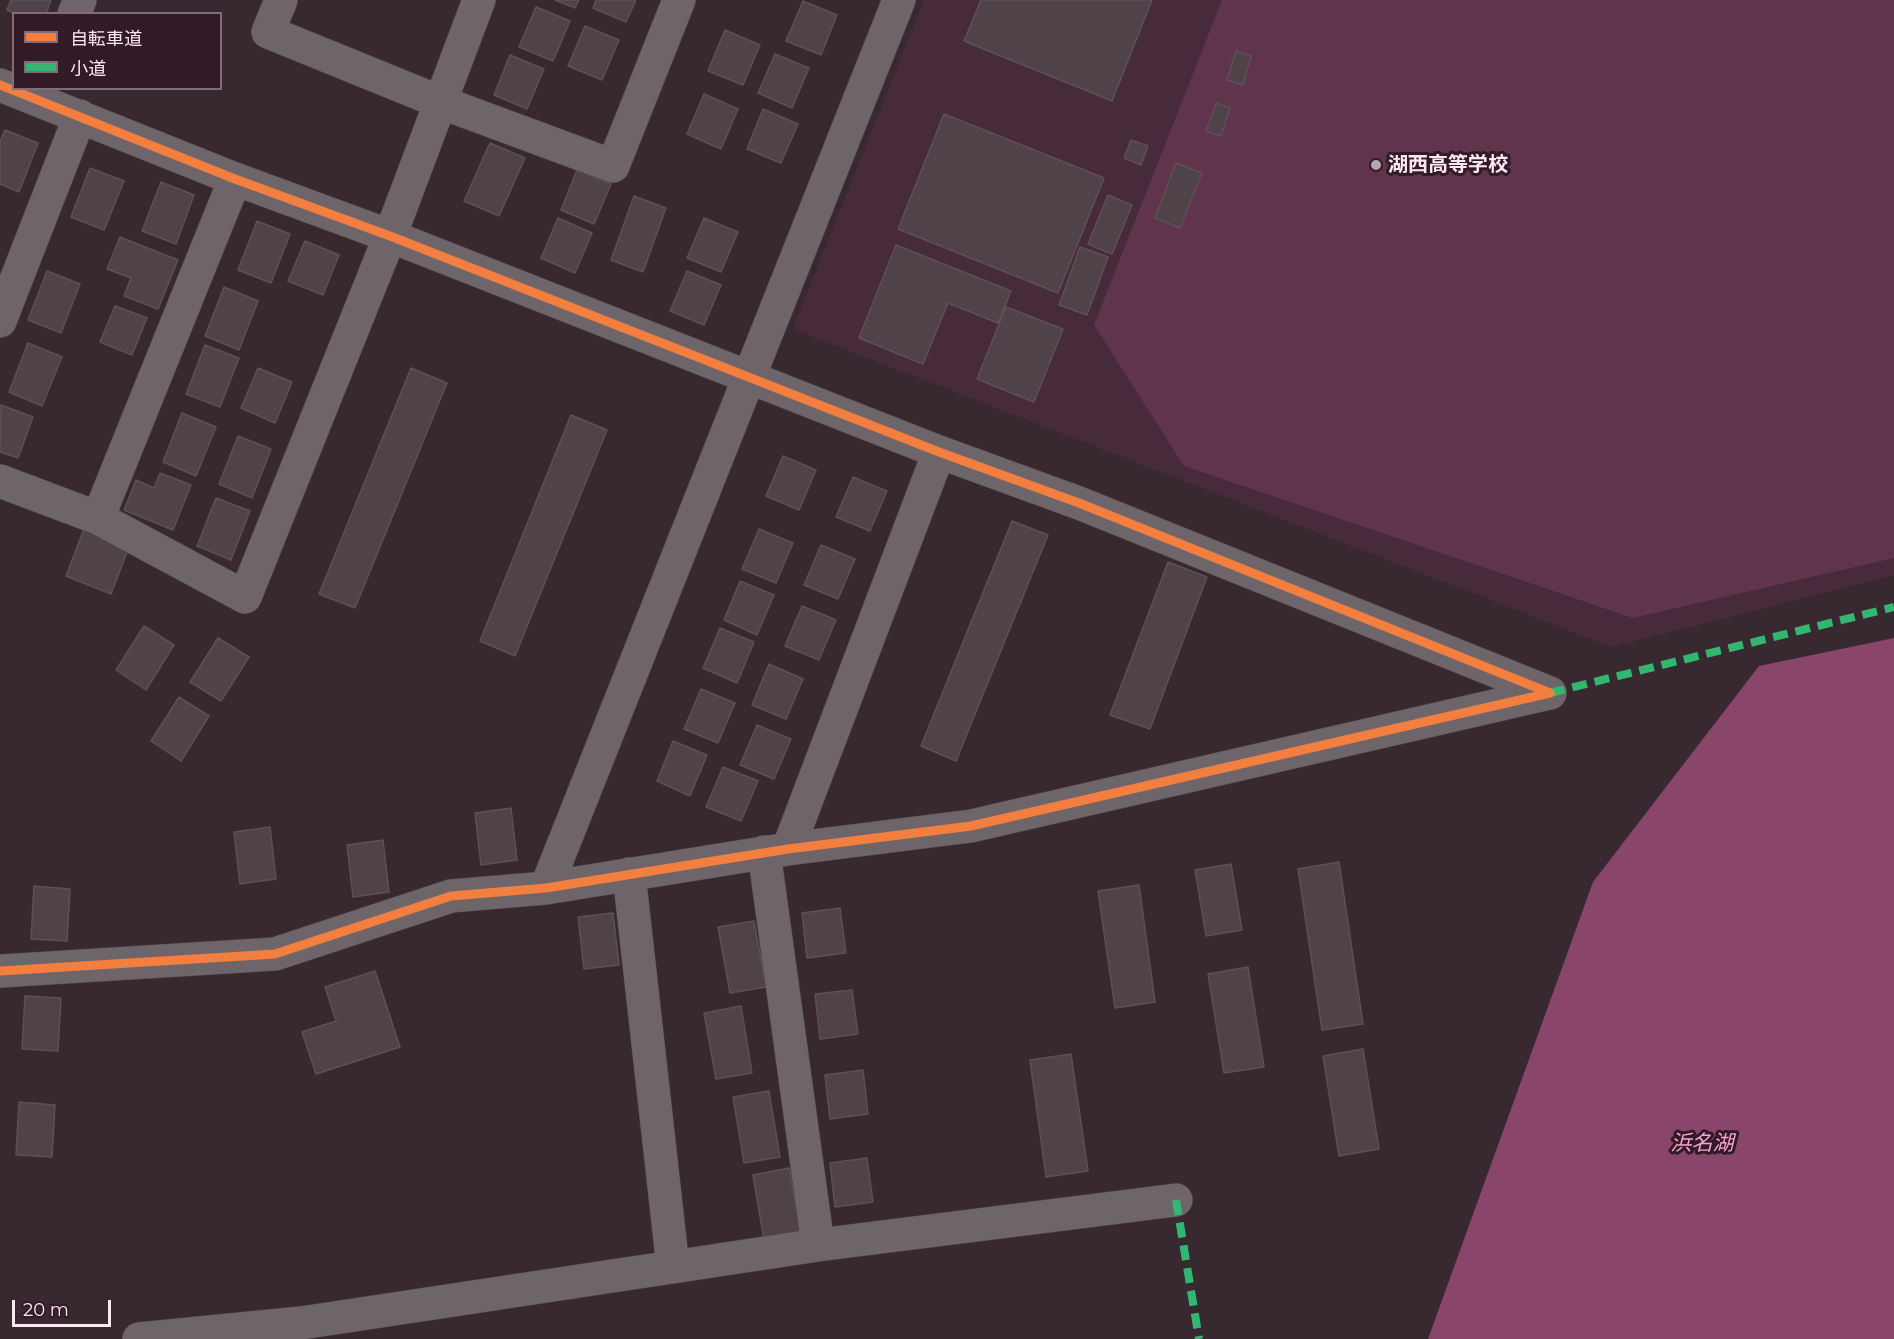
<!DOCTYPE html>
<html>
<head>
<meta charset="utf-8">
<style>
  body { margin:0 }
  #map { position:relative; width:1894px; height:1339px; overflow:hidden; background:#382931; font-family:Montserrat,"Noto Sans JP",sans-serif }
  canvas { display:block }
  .legend { position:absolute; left:12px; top:12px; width:210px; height:78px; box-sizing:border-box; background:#331a27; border:2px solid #836c77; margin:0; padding:8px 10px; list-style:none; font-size:18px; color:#fae8f0 }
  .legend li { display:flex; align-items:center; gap:12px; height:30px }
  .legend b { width:30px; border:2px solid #836c77 }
  .scale { position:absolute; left:12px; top:1300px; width:99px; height:27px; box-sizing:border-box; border:3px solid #fae8f0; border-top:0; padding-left:8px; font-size:18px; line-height:21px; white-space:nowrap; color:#fae8f0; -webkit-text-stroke:4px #331a27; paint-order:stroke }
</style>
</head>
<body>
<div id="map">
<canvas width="1894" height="1339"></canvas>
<ul class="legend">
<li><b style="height:8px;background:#f27e40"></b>自転車道</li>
<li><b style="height:8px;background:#33b770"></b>小道</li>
</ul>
<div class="scale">20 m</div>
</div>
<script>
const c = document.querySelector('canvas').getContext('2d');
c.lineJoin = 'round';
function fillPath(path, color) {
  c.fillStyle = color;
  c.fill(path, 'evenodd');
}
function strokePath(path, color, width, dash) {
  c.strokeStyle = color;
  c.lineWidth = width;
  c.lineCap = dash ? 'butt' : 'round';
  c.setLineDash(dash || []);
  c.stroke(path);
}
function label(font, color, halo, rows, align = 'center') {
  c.font = font + ' Montserrat,"Noto Sans JP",sans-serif';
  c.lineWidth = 6;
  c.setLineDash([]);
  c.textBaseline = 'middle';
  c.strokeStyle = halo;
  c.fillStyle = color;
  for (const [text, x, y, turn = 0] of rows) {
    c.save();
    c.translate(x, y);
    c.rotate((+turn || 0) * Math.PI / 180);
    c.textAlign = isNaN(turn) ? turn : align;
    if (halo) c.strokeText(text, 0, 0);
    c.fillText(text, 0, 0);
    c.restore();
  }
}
const built = new Path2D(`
  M 924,0 L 1894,0 L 1894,575 L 1612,647 L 793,329 Z`);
const green = new Path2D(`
  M 1222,0 L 1894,0 L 1894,558 L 1633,618 L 1184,466 L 1094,325 Z`);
const water = new Path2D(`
  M 1894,638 L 1894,1339 L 1428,1339 L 1593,882 L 1759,666 Z`);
const building = new Path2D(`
  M 11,0 L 51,0 L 46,14 L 16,14 L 7,10 Z
  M 555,0 L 579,0 L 575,8 Z
  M 596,0 L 636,0 L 626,22 L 593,8 Z
  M 981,0 L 1152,0 L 1112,101 L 964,41 Z
  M 803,1 L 837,15 L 821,55 L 786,41 Z
  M 536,7 L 570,21 L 553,61 L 519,47 Z
  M 585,26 L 619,40 L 602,80 L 568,66 Z
  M 725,30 L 760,45 L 743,85 L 708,71 Z
  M 1236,51 L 1251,56 L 1243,85 L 1227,80 Z
  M 775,54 L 809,68 L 792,108 L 758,93 Z
  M 510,55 L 544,69 L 527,109 L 494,95 Z
  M 704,94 L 738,109 L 721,149 L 687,134 Z
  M 1216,103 L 1230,108 L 1221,136 L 1206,131 Z
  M 763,109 L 798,124 L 781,163 L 747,149 Z
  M 944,114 L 1104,178 L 1058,293 L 898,229 Z
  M 5,130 L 38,143 L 19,192 L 0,184 L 0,142 Z
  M 1131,140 L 1148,146 L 1141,165 L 1124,158 Z
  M 490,143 L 525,158 L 499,216 L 464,201 Z
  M 1176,163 L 1202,173 L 1180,228 L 1155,218 Z
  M 90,168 L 124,181 L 104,230 L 71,217 Z
  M 577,170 L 611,184 L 594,224 L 561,210 Z
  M 161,182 L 194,195 L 176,244 L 142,231 Z
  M 1108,195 L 1132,205 L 1112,254 L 1088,244 Z
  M 634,196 L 666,208 L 643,272 L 611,260 Z
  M 558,218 L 592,233 L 575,273 L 541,258 Z
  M 704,218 L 738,232 L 721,272 L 687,258 Z
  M 257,221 L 290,234 L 271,283 L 238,270 Z
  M 120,237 L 178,260 L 158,309 L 124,296 L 131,278 L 107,269 Z
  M 305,241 L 339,255 L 323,295 L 288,281 Z
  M 896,245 L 1011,291 L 998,323 L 948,303 L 923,364 L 859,338 Z
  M 1080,247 L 1108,257 L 1087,315 L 1059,305 Z
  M 47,271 L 80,284 L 61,333 L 28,320 Z
  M 687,271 L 721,285 L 704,325 L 670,311 Z
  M 224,287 L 258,301 L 239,350 L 205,336 Z
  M 115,306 L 147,318 L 132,355 L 100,342 Z
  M 1006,307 L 1063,329 L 1034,402 L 977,379 Z
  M 28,343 L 62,357 L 42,406 L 9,392 Z
  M 205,345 L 239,358 L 220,407 L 186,394 Z
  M 258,368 L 292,382 L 275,423 L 241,408 Z
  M 411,368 L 447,383 L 355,608 L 319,594 Z
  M 1,405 L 33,417 L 18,458 L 0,452 Z
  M 182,413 L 216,427 L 196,476 L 163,462 Z
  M 571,415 L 607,430 L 515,656 L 480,641 Z
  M 238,436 L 271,449 L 252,498 L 219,484 Z
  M 783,456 L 816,470 L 799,510 L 766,496 Z
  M 160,473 L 191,485 L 173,530 L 124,510 L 136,480 L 154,488 Z
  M 853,477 L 887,491 L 870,531 L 836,517 Z
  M 216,498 L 250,511 L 231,560 L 197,546 Z
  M 1012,521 L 1048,535 L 956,761 L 921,746 Z
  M 84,529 L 129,547 L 111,594 L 66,576 Z
  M 759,529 L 793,543 L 776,583 L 742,569 Z
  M 821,545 L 855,559 L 838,599 L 804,585 Z
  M 1168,562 L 1207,577 L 1150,729 L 1110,715 Z
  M 740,581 L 774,595 L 757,635 L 724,620 Z
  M 802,606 L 836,620 L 819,660 L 785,646 Z
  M 144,626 L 174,645 L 146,690 L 116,670 Z
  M 720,628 L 754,642 L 737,683 L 703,668 Z
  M 218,638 L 249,657 L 221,701 L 190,682 Z
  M 769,664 L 803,679 L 786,719 L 752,705 Z
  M 701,689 L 735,703 L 718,743 L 684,729 Z
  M 179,697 L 209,716 L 181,761 L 151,741 Z
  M 757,725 L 791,739 L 774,779 L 740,765 Z
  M 673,741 L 707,755 L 690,796 L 657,781 Z
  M 723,767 L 758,781 L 741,821 L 706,807 Z
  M 511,808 L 517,860 L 481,865 L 475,813 Z
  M 270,827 L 276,879 L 240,884 L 234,832 Z
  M 383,840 L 389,892 L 353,897 L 347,845 Z
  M 1339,862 L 1363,1024 L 1322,1030 L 1298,869 Z
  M 1231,864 L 1242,930 L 1206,936 L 1195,870 Z
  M 1139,885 L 1155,1002 L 1115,1008 L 1098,891 Z
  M 34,886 L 70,889 L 67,941 L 31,939 Z
  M 840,908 L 846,953 L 807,958 L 802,913 Z
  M 613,913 L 619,965 L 584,969 L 578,917 Z
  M 754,921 L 766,987 L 730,993 L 718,927 Z
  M 1248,967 L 1264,1067 L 1224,1073 L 1208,974 Z
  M 375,971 L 400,1047 L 316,1074 L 302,1032 L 336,1021 L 325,987 Z
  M 852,990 L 858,1034 L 820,1039 L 815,994 Z
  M 25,996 L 61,998 L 58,1051 L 22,1049 Z
  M 741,1006 L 752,1073 L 716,1079 L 704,1013 Z
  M 1363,1049 L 1379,1149 L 1339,1156 L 1323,1056 Z
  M 1071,1054 L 1088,1171 L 1046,1177 L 1030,1060 Z
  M 863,1070 L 868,1114 L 830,1119 L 825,1075 Z
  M 769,1091 L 780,1157 L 744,1163 L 733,1097 Z
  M 19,1102 L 55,1105 L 52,1157 L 16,1155 Z
  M 867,1158 L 873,1202 L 835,1207 L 830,1163 Z
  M 789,1168 L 801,1234 L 764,1240 L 753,1175 Z`);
const minor = new Path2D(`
  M 281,0 L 268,32 L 440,102 L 613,166 L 679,0
  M 74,14 L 80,0
  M 0,85 L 235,179 L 390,236 L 939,452 L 1079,503 L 1550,693
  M 0,321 L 80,116
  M 0,481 L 98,518 L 245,597 L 390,236 L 479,0
  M 98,518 L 235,179
  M 788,849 L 939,452
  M 764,852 L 818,1245
  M 629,874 L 673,1267
  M 546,888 L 899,0
  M 0,971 L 275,954 L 451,896 L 546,888 L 788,849 L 971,826 L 1550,693
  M 139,1339 L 301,1323 L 818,1245 L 1176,1200`);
const quiet = new Path2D(`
  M 1550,693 L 1894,607
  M 1176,1200 L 1199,1339`);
const cycleway = new Path2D(`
  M 0,85 L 235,179 L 390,236 L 939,452 L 1079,503 L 1550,693
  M 0,971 L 275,954 L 451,896 L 546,888 L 788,849 L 971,826 L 1550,693`);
const markers = [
  [1376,165,6,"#b6a5ad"]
];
const poiNames = [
  ["湖西高等学校",1388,165]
];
const waterNames = [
  ["浜名湖",1702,1144]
];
fillPath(built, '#482b3a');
fillPath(green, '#60344c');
fillPath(water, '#8a456a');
fillPath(building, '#4f4249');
strokePath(building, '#5d5056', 1.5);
strokePath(minor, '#51454c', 34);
strokePath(minor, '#6d6569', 33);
strokePath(quiet, '#33b770', 8, [15, 8]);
strokePath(cycleway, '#f27e40', 9);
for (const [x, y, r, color] of markers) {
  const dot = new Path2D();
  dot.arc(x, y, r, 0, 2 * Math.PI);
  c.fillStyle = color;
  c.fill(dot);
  strokePath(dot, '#331a27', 2);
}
label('bold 20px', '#fae8f0', '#331a27', poiNames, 'left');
label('italic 21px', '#f9a4cf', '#331a27', waterNames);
</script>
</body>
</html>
